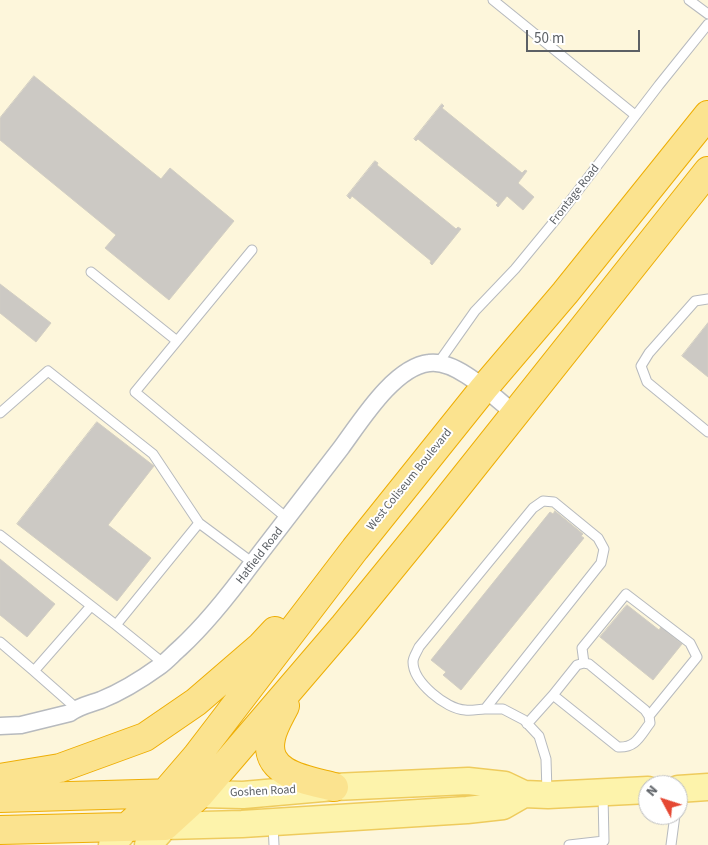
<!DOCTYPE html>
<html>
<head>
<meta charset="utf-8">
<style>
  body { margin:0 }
  #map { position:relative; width:708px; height:845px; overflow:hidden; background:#eeede4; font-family:"Source Sans 3",sans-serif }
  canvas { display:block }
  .north { position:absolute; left:638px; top:775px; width:50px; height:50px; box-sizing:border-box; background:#fff; border:1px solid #bebfc1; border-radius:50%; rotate:310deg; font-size:14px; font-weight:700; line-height:20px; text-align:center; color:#5c6065 }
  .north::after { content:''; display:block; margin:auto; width:18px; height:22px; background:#e54833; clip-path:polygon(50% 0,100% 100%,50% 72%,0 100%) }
  .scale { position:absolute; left:526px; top:30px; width:114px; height:22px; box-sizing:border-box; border:2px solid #5c6065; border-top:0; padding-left:6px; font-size:15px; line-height:18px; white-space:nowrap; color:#5c6065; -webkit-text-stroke:4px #fff; paint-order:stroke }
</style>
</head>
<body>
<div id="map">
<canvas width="708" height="845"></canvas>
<div class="north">N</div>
<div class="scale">50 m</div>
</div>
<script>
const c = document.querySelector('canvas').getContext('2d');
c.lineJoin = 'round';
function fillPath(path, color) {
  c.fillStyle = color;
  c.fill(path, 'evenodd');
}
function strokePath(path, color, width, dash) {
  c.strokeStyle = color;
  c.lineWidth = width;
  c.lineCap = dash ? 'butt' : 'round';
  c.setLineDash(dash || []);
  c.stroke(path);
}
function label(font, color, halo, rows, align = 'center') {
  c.font = font + ' "Source Sans 3",sans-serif';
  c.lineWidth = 4;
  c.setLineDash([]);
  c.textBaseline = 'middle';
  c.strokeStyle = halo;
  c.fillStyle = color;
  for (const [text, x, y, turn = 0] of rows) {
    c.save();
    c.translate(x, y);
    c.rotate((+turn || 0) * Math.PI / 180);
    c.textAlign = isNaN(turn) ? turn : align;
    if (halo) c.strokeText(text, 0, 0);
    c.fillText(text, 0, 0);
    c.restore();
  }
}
const commercial = new Path2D(`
  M 0,0 L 708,0 L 708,845 L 0,845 ZM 648,785 L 678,785 L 678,815 L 648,815 Z`);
const building = new Path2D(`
  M 34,76 L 161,179 L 170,168 L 234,221 L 169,300 L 105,248 L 116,235 L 0,140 L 0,118 Z
  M 442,104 L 444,106 L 442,108 L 522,173 L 525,170 L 527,171 L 518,183 L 534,197 L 523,210 L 507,196 L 498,207 L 496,205 L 498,203 L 424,144 L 418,139 L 416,141 L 414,139 Z
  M 375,161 L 378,163 L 377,165 L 450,224 L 456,229 L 458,227 L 461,229 L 432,265 L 430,263 L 431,261 L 358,201 L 352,196 L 350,199 L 347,196 Z
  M 0,284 L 51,323 L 36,342 L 0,313 Z
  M 708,323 L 708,377 L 682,356 Z
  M 97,422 L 154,466 L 108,525 L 151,558 L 117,601 L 17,524 Z
  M 555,511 L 583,534 L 581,536 L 584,538 L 461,690 L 443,675 L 446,672 L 431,660 L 550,512 L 553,514 Z
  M 0,559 L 55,604 L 27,637 L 0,615 Z
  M 627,605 L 659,630 L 661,627 L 682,644 L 653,680 L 600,637 Z`);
const lane = new Path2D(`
  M 493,0 L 635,115
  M 689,0 L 708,14
  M 252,250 L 135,392 L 288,519
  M 91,272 L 177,341
  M 708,299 L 695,301 L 649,353 L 641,366 L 647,382 L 708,432
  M 439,362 L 475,311 L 515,269 L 557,218 L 659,85 L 708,24
  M 0,413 L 48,371 L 153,454 L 199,523 L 253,563
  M 0,535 L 116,625
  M 0,642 L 34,671 L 91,606
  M 163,663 L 116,625 L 199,523
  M 584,663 L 582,648 L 626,594 L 690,643 L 697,657 L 649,716
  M 34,671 L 76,708
  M 485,709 C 479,709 472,711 465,710 C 446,709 413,682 413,662 C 413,657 417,652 419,647 L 533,508 L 543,501 L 554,502 L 598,538 L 604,549 L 601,563 L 485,709 L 503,709 L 524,720 L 539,736 L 546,759 L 547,792
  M 527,724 L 553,695 L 618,747 C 636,748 640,736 650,723 L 649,716 L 645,710 L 589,664 L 584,663 L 577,665 L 553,695
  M 273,825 L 274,845
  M 569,845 L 604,841 L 603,795
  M 671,845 L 675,815`);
const street = new Path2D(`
  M 0,726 L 21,725 L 70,713 C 79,706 90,704 101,700 C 121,692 142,679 160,666 C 167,661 173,654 180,648 C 207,623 229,595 251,565 C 281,526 311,487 341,448 C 361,421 394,367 429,363 C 457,359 494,397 515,414`);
const primary = new Path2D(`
  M 678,789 L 708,787
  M 200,794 L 243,795 L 334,787 L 468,781 L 505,785 L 524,794 L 548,795 L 648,790
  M 112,845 L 128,826
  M 148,845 L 165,826 L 242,824 L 467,810 L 503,806 L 524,794`);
const highway = new Path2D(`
  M 285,706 C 280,716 273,727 271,738 C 263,775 308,780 334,787
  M 0,778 L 60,768 L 145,737 L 196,702 L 261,646 L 275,631
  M 0,798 L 174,793
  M 128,826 L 165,793 L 196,757 L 355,549 L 484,388 L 565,293 L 708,115
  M 0,830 L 165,826 L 200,794 L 344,626 L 441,507 L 708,171`);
const streetNames = [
  ["Frontage Road",575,195,-52],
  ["West Coliseum Boulevard",410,480,-51],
  ["Hatfield Road",260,556,-52],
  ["Goshen Road",263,792,-3]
];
fillPath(commercial, '#fdf6db');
fillPath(building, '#ccc9c4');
strokePath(building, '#d3cfc3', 1);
strokePath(lane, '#b7babe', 11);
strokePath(street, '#b7babe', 19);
strokePath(primary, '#eecb5d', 29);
strokePath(highway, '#eeae05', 30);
strokePath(lane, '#fff', 9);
strokePath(street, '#fff', 16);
strokePath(primary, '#fdf3ab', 26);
strokePath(highway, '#fbe38f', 28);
label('12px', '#5c6065', '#fff', streetNames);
</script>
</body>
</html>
